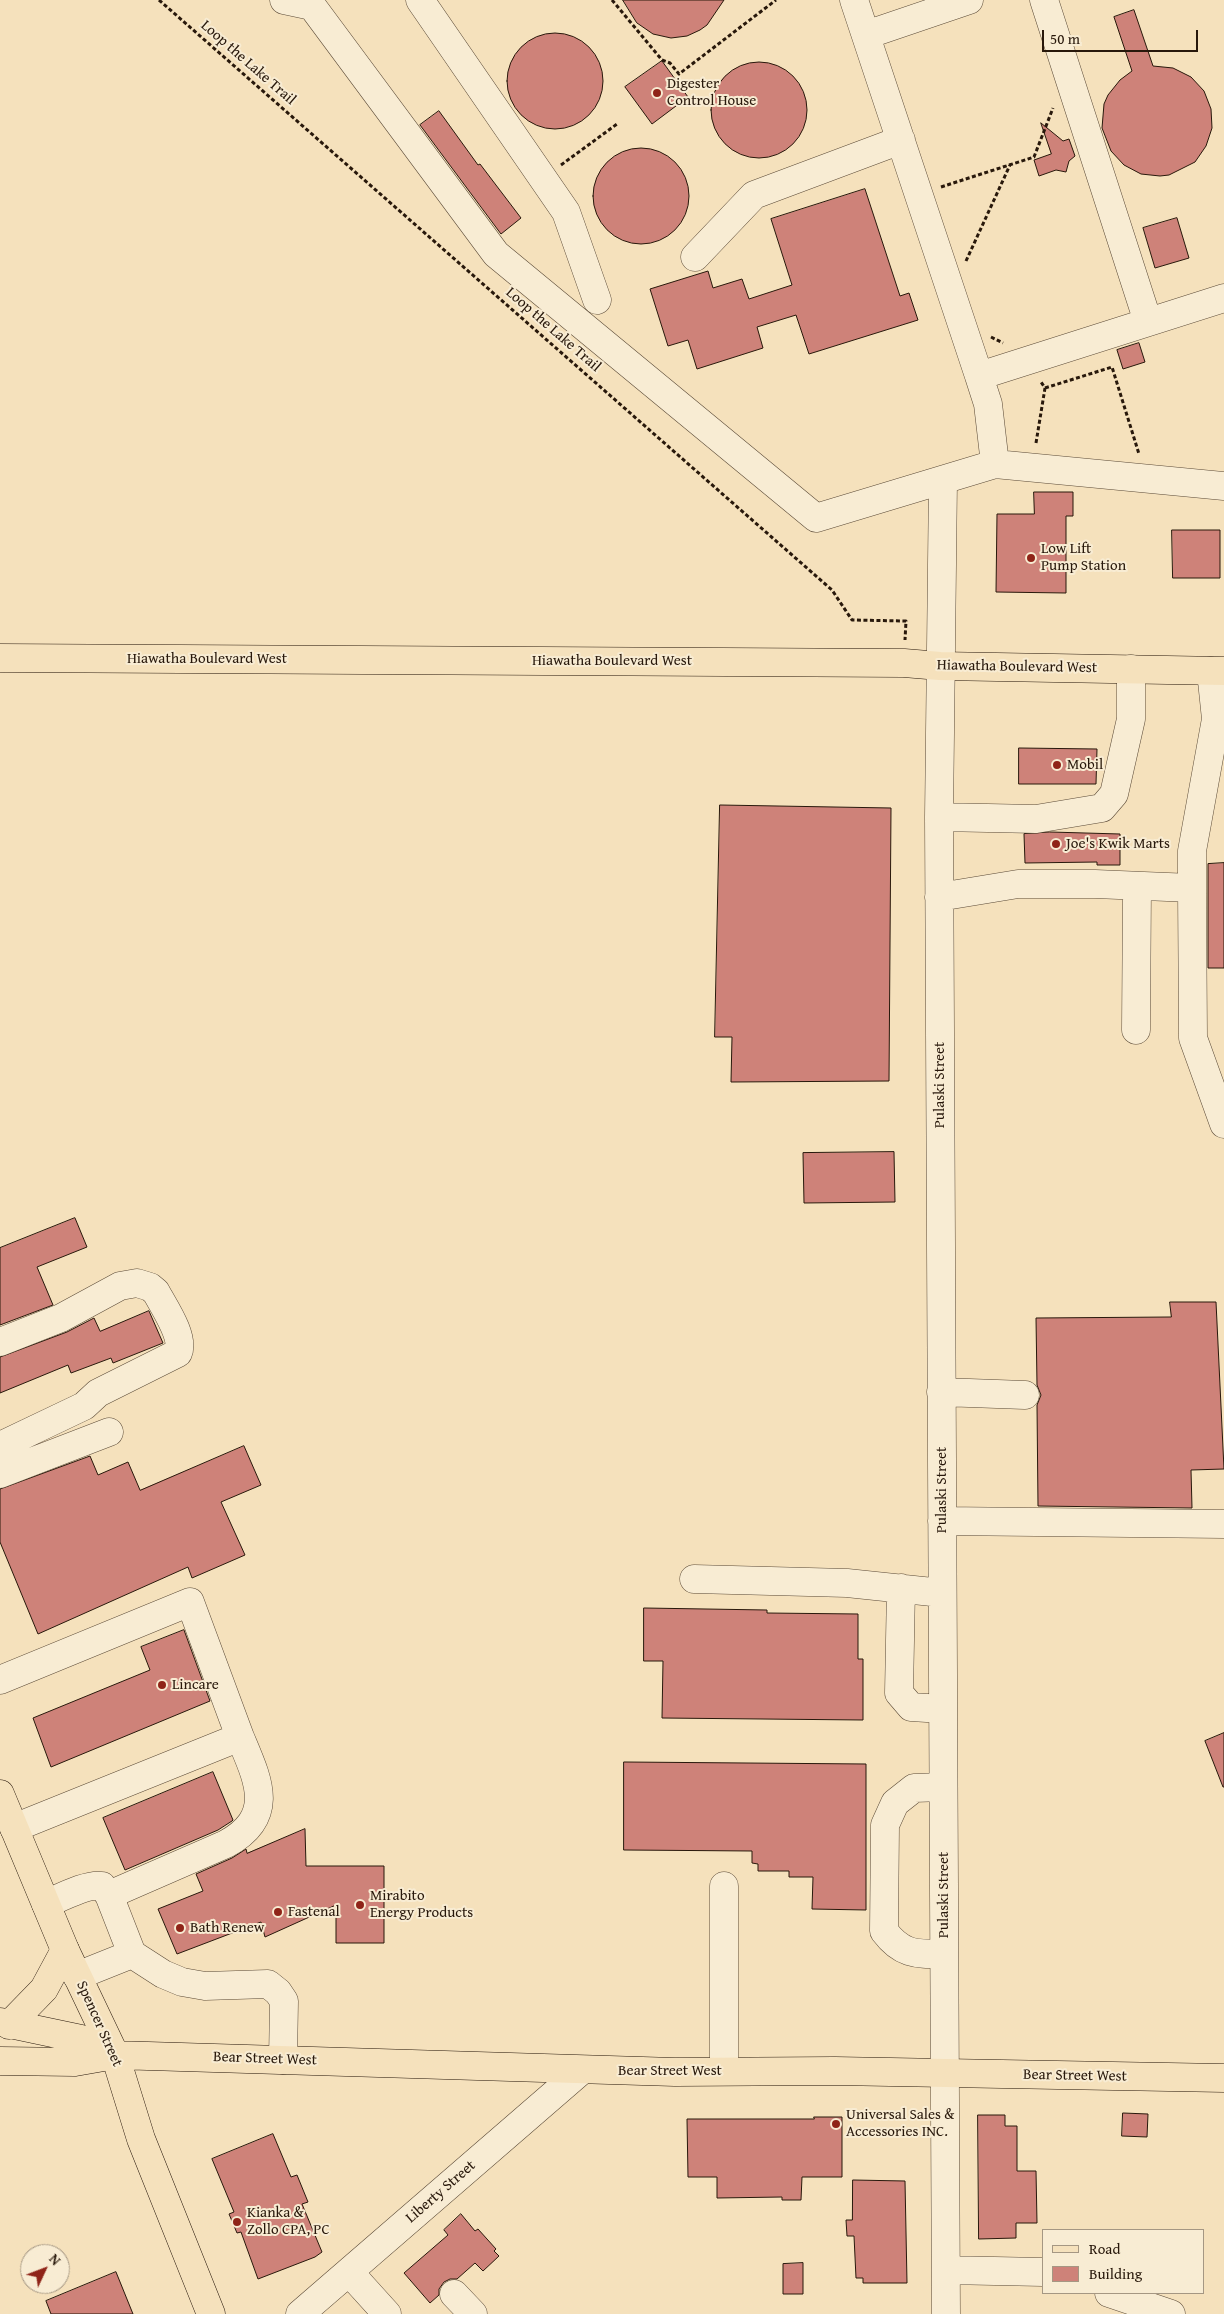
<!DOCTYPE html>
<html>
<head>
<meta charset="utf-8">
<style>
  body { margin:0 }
  #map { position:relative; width:1224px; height:2314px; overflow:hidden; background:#f5e1bc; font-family:"Gentium Book Plus",serif }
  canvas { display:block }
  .legend { position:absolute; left:1042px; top:2229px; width:162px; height:65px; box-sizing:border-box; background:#f8ecd3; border:1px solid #a59783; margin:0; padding:6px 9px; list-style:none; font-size:15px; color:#28180b }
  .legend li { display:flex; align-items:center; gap:10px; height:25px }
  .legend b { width:25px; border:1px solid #a59783 }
  .north { position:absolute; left:20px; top:2244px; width:50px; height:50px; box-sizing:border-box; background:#f8ecd3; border:1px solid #a59783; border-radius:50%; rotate:47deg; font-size:14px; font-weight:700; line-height:20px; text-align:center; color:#28180b }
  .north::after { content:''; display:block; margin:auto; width:18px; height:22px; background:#8f2418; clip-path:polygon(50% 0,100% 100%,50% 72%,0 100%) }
  .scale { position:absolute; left:1042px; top:30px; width:156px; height:22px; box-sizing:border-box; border:2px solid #28180b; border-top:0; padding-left:6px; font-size:15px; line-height:18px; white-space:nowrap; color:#28180b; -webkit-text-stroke:4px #f8ecd3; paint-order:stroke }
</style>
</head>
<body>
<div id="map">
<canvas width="1224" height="2314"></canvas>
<ul class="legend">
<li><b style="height:6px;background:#f5e1bc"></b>Road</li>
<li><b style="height:14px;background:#ce8279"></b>Building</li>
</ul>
<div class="north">N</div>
<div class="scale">50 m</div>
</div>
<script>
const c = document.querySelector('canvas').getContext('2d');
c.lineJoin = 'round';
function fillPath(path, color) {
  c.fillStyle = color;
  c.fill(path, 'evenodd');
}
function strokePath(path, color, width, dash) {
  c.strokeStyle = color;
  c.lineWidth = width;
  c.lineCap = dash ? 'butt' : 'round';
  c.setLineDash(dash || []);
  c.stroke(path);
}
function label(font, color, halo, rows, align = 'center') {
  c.font = font + ' "Gentium Book Plus",serif';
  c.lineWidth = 4;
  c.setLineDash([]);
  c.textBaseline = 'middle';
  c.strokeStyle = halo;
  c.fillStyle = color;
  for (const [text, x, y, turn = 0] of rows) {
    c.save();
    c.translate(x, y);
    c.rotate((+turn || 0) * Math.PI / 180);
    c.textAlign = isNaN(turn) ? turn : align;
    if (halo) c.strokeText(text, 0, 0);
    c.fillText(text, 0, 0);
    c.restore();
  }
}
const building = new Path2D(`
  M 623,0 L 724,0 L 707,25 L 700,30 L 687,36 L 671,38 L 653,34 L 637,23 Z
  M 1134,10 L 1153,66 L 1173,68 L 1191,77 L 1204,91 L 1211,109 L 1212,128 L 1206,146 L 1195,162 L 1169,175 L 1160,176 L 1141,174 L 1124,165 L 1111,151 L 1102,128 L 1104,104 L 1108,95 L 1120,80 L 1132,71 L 1114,17 Z
  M507 81a48 48 0 1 1 96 0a48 48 0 1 1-96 0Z
  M 662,61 L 688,97 L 652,124 L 625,87 Z
  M711 110a48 48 0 1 1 96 0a48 48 0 1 1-96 0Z
  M 439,111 L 478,165 L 480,164 L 521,218 L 501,234 L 420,125 Z
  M 1041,123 L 1063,141 L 1069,139 L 1075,156 L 1069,161 L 1066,172 L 1056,170 L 1039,176 L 1034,160 L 1051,154 Z
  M593 196a48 48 0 1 1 96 0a48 48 0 1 1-96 0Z
  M 865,189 L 900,296 L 909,293 L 918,320 L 809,354 L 796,315 L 757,327 L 763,348 L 697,369 L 688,340 L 668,346 L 650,289 L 708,271 L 713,288 L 742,279 L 749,299 L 792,285 L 771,219 Z
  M 1177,218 L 1189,258 L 1155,268 L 1143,228 Z
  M 1139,343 L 1145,362 L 1123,369 L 1117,350 Z
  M 1034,492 L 1073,492 L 1073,516 L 1066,516 L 1066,593 L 996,592 L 997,514 L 1034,514 Z
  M 1172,530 L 1220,530 L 1220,578 L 1173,578 Z
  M 1019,748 L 1097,749 L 1096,784 L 1019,784 Z
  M 720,805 L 891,808 L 889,1081 L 731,1082 L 732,1037 L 715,1037 Z
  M 1050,832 L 1120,834 L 1120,865 L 1097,865 L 1097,862 L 1025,863 L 1024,834 Z
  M 1224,863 L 1224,968 L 1208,968 L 1208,864 Z
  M 894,1152 L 895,1202 L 804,1203 L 803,1153 Z
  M 75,1218 L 87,1247 L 37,1267 L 53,1305 L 0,1325 L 0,1248 Z
  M 1170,1302 L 1216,1302 L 1224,1469 L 1191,1470 L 1192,1508 L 1038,1506 L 1037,1405 L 1041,1395 L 1037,1385 L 1036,1318 L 1171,1317 Z
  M 149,1311 L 163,1343 L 113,1363 L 111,1358 L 71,1373 L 68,1365 L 0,1393 L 0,1357 L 67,1332 L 94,1318 L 100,1331 Z
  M 244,1446 L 261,1485 L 221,1502 L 245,1555 L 192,1578 L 188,1567 L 38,1634 L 0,1542 L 0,1489 L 90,1456 L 98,1475 L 128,1462 L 140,1490 Z
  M 644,1608 L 767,1610 L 767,1613 L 858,1614 L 858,1659 L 863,1659 L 863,1720 L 662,1718 L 663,1661 L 644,1661 Z
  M 184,1630 L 210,1701 L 51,1767 L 33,1718 L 150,1670 L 141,1647 Z
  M 1224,1733 L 1224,1787 L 1223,1787 L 1205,1741 Z
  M 624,1762 L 866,1764 L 866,1910 L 812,1909 L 813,1877 L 789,1877 L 789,1871 L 758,1871 L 758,1864 L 752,1863 L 752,1851 L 624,1850 Z
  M 213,1772 L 233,1820 L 232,1821 L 218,1830 L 125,1870 L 103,1818 Z
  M 305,1829 L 306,1866 L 384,1866 L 384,1943 L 336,1943 L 336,1905 L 265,1937 L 261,1922 L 177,1954 L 158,1909 L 203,1891 L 196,1874 L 232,1858 L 246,1849 L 247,1853 Z
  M 1123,2113 L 1148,2114 L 1147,2137 L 1122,2136 Z
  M 978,2115 L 1005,2115 L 1005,2126 L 1017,2126 L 1017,2171 L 1036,2171 L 1037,2223 L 1016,2223 L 1016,2238 L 979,2239 Z
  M 814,2117 L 842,2117 L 842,2177 L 802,2177 L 801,2200 L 782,2200 L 782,2197 L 717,2198 L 717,2177 L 688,2177 L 687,2119 L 814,2119 Z
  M 273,2134 L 291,2177 L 297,2175 L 308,2202 L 302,2204 L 322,2252 L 315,2257 L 258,2279 L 241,2232 L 237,2233 L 229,2214 L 234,2212 L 212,2159 Z
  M 853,2180 L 905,2181 L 907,2283 L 863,2283 L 863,2278 L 856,2278 L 854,2236 L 847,2236 L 846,2220 L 852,2220 Z
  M 461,2214 L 475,2231 L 478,2229 L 496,2249 L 494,2251 L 499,2256 L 483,2271 L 475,2263 L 457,2279 L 450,2279 L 444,2282 L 439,2289 L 439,2295 L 430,2303 L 404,2273 L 448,2235 L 444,2230 Z
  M 803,2263 L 803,2294 L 783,2294 L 783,2264 Z
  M 116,2272 L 133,2314 L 51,2314 L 46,2301 Z`);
const path = new Path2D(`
  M 159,0 L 832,590 L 852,620 L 906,621 L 905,640
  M 612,0 L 662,60 L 670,63 L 679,74 L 776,0
  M 561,165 L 617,124
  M 941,187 L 1034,157 L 1053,108
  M 966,261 L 1010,165
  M 991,337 L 1003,343
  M 1045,388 L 1112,367 L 1139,454
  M 1036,443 L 1045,388 L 1041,382`);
const minor = new Path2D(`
  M 284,0 L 312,6 L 496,254 L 816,518 L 995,464 L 988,404 L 979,376 L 1224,298
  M 420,0 L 566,212 L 597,300
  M 854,0 L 979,376
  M 1044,0 L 1148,322
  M 866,35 L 969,0
  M 695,257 L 754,195 L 901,140
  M 995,464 L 1224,486
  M 943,480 L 939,817 L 946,2314
  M 939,817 L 1036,819 L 1102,808 L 1114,794 L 1131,719 L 1131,669
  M 1192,888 L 1193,1038 L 1224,1124
  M 939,897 L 1018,884 L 1095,884 L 1192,888 L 1192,851 L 1216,719 L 1211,671
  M 1136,1030 L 1137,886
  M 0,1342 L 61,1318 L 120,1286 L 137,1283 L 150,1287 L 156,1292 C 164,1307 185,1337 178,1353 L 98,1393 L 84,1406 L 0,1446
  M 941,1392 L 1025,1395
  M 0,1474 L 109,1432
  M 942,1521 L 1224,1524
  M 694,1579 L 847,1583 L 942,1593
  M 901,1588 L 899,1693 L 911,1707 L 943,1709
  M 0,1680 L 190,1602 L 240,1737
  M 943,1787 L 914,1788 L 895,1803 L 885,1825 L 884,1931 C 902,1955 916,1954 944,1954
  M 14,1828 L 240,1737 C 258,1780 277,1816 226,1844 L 109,1895
  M 724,1886 L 724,2071
  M 46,1904 C 60,1898 88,1883 102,1886 L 109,1895 L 132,1954
  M 77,1976 L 132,1954 L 163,1974 L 182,1982 L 205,1986 L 268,1984 L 278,1992 L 284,2001 L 283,2060
  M 946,2270 L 1043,2272
  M 349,2272 L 387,2314
  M 1109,2293 L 1171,2314
  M 454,2294 L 473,2314
  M 300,2314 L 582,2070`);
const major = new Path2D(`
  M 0,658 L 904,663 L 940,666 L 1224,671
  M 0,1794 L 65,1950 L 115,2055 L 141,2139 L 211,2314
  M 115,2055 L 675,2072 L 835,2071 L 1224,2078`);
const highway = new Path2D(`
  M 0,2022 L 81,2039 L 115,2055
  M 9,2025 L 44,1989 L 65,1950
  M 0,2061 L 75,2062 L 115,2055`);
const markers = [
  [657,93,5,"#8f2418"],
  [1031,558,5,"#8f2418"],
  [1057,765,5,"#8f2418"],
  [1056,844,5,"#8f2418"],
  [162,1685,5,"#8f2418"],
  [360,1905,5,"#8f2418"],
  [278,1912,5,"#8f2418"],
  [180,1928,5,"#8f2418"],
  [836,2124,5,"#8f2418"],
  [237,2222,5,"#8f2418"]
];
const streetNames = [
  ["Loop the Lake Trail",248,63,41],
  ["Loop the Lake Trail",553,330,41],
  ["Hiawatha Boulevard West",207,659],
  ["Hiawatha Boulevard West",612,661],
  ["Hiawatha Boulevard West",1017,667,1],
  ["Pulaski Street",940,1085,-90],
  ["Pulaski Street",942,1490,-90],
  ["Pulaski Street",944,1895,-90],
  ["Spencer Street",99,2024,66],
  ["Bear Street West",265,2059,2],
  ["Bear Street West",670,2071],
  ["Bear Street West",1075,2076,1],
  ["Liberty Street",441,2192,-41]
];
const poiNames = [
  ["Digester",667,84],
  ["Control House",667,101],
  ["Low Lift",1041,549],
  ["Pump Station",1041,566],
  ["Mobil",1067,765],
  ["Joe's Kwik Marts",1066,844],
  ["Lincare",172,1685],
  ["Mirabito",370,1896],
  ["Energy Products",370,1913],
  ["Fastenal",288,1912],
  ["Bath Renew",190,1928],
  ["Universal Sales &",846,2115],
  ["Accessories INC.",846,2132],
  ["Kianka &",247,2213],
  ["Zollo CPA, PC",247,2230]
];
fillPath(building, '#ce8279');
strokePath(building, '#28180b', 1);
strokePath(minor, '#5b4a37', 29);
strokePath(major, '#28180b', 29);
strokePath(highway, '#28180b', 29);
strokePath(path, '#28180b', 3, [4, 2.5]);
strokePath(minor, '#f8ecd3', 28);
strokePath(major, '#f5e1bc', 28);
strokePath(highway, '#f5e1bc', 28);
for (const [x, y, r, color] of markers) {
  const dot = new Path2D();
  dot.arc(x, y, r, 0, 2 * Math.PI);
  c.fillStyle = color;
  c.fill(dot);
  strokePath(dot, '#f8ecd3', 2);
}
label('15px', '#28180b', '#f8ecd3', streetNames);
label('15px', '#28180b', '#f8ecd3', poiNames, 'left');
</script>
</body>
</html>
